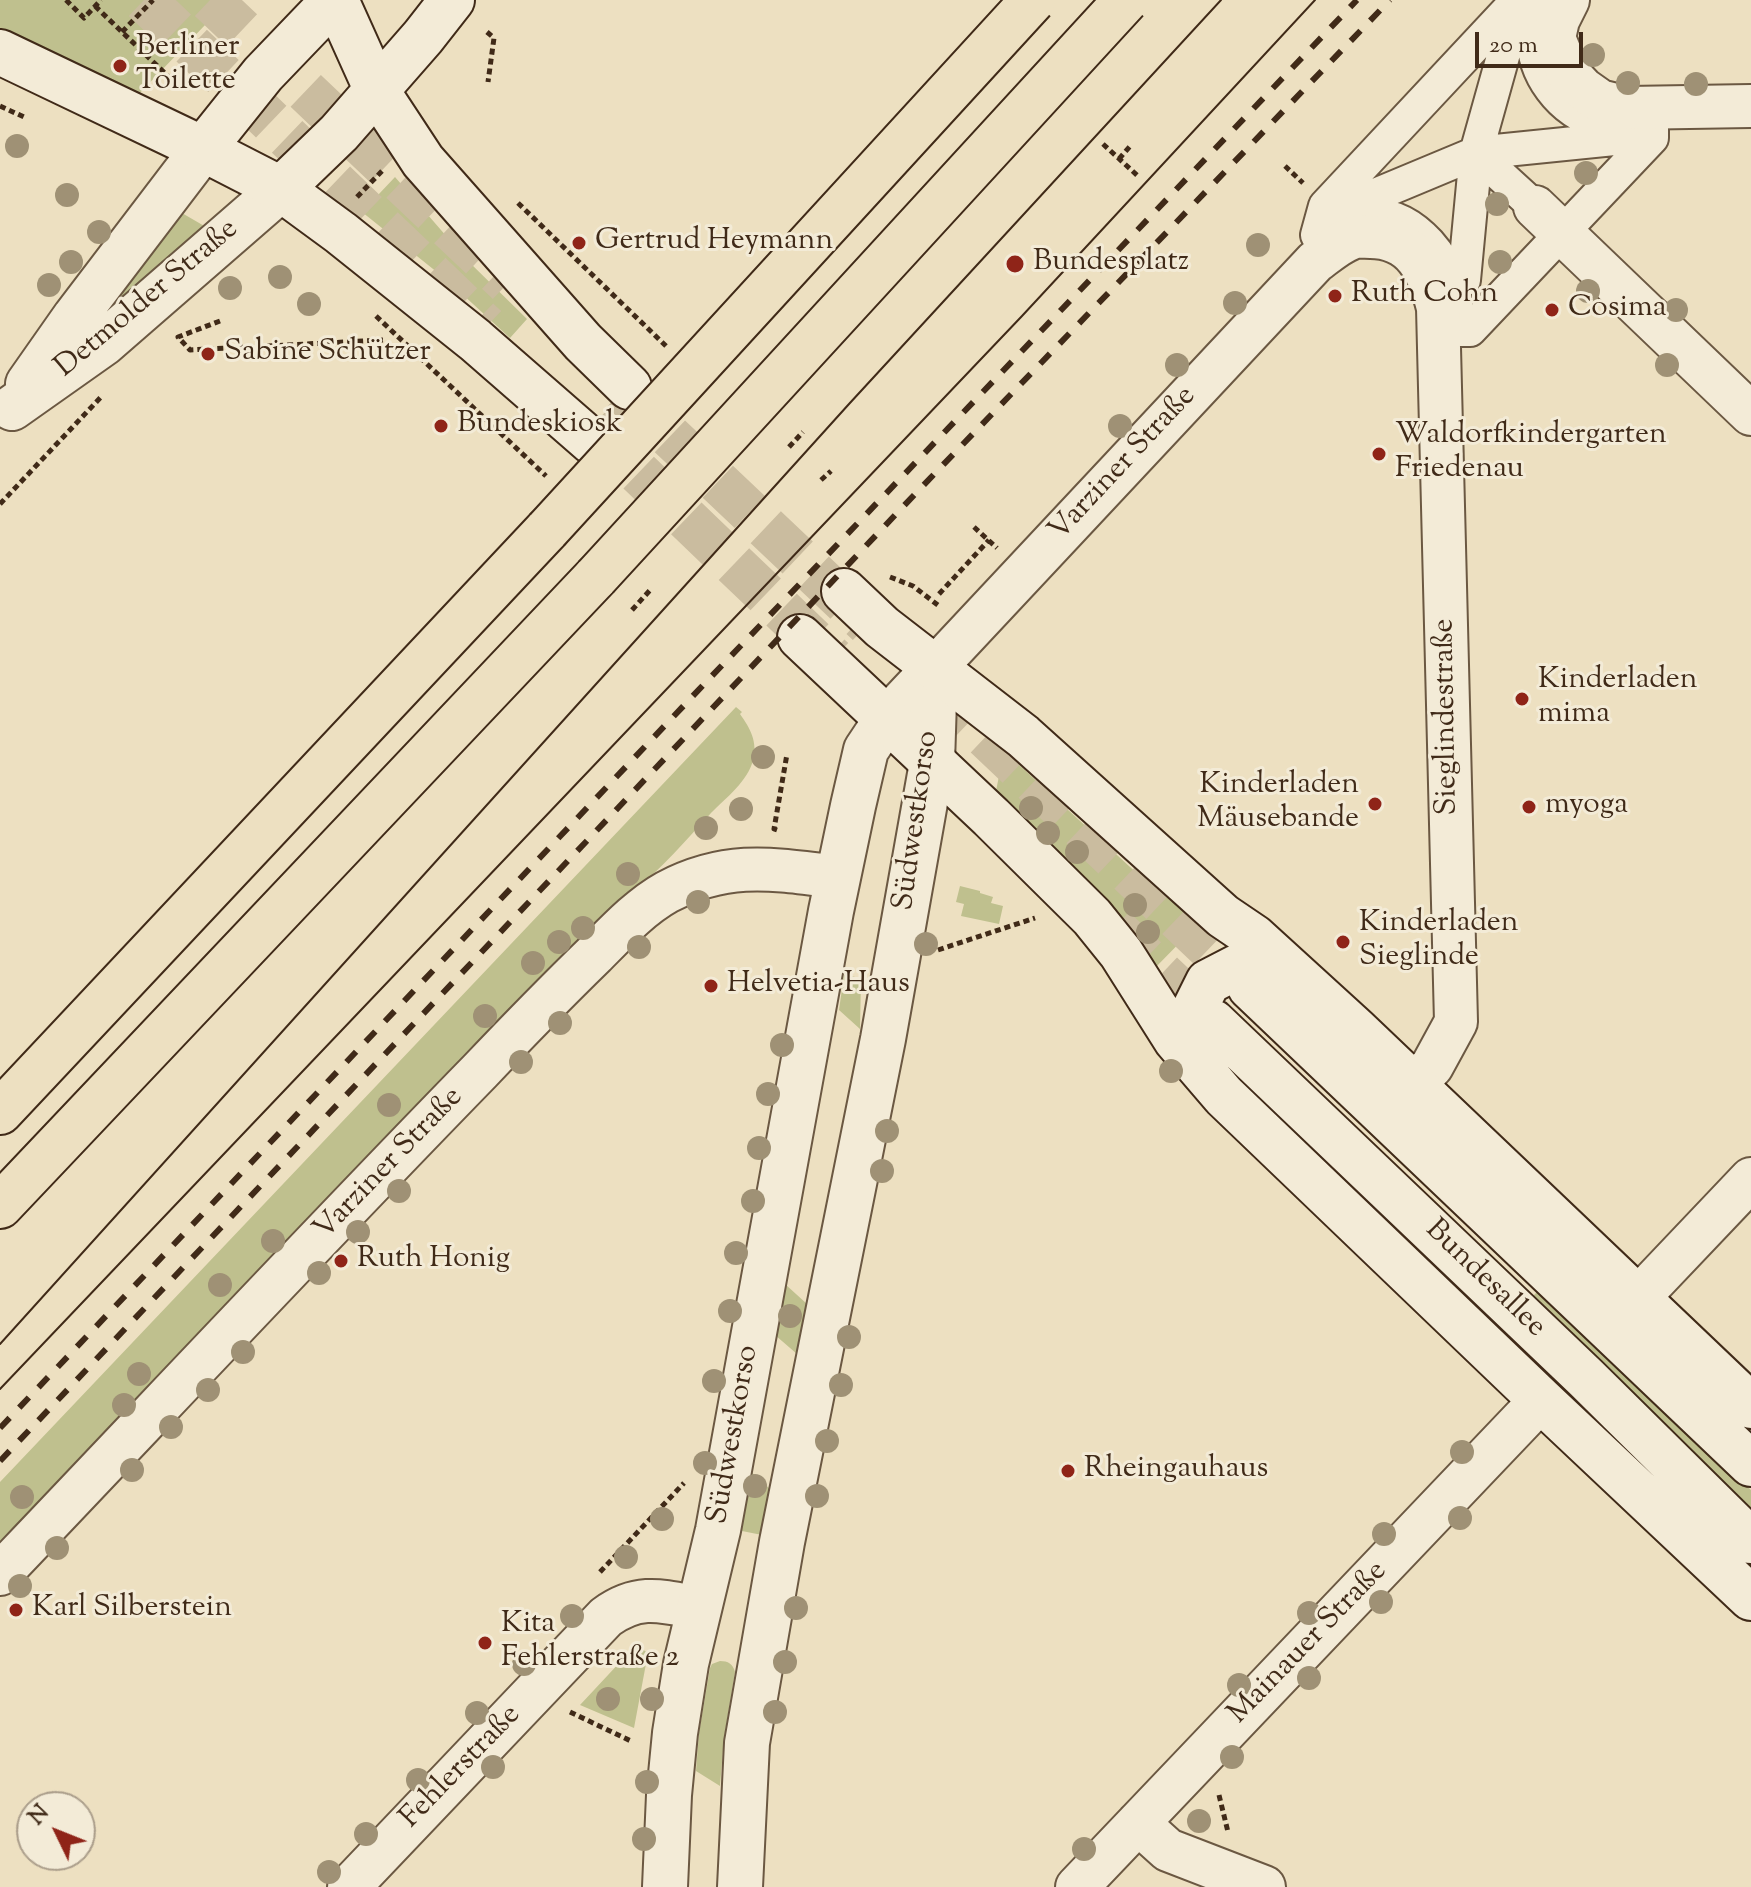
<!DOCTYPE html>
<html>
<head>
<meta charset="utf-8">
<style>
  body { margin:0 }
  #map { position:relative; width:1751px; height:1887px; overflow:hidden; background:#ede0c1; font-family:"Sorts Mill Goudy",serif }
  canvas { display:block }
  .north { position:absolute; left:16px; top:1791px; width:80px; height:80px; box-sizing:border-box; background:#f3ebd7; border:2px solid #ab9e8b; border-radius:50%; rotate:313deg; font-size:22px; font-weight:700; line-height:32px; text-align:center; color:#402a18 }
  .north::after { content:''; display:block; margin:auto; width:28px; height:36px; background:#8f2418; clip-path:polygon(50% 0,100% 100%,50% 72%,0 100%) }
  .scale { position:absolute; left:1475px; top:32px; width:108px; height:36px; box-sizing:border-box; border:4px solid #402a18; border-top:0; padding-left:10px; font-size:24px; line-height:28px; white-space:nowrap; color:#402a18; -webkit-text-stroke:6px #f3ebd7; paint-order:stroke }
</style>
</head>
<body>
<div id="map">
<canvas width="1751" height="1887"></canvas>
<div class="north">N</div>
<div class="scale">20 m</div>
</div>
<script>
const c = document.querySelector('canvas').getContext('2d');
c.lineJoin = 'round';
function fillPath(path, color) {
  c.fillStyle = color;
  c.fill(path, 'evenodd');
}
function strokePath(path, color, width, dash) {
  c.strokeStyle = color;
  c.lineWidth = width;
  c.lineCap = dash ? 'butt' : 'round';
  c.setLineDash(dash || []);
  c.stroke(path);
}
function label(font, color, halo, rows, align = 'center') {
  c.font = font + ' "Sorts Mill Goudy",serif';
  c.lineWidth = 6;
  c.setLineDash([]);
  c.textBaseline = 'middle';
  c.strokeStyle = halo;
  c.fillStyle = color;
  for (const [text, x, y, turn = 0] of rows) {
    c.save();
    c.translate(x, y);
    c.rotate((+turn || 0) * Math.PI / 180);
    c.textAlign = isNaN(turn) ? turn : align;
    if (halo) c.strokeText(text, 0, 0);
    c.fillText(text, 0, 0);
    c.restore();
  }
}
const green = new Path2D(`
  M 0,0 L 229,0 L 136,97 L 0,34 Z
  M 395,177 L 467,260 L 527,319 L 510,338 L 448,281 L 362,212 Z
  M 175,209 L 206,227 L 93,331 Z
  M 736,707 L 742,712 L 740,714 C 750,728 758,742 753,760 C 748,781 726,798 711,813 C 686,840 662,869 632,892 L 476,1044 L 0,1545 L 0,1482 Z
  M 1004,751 L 1142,878 L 1200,922 L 1152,971 L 994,801 Z
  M 960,886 L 980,891 L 980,893 L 993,897 L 991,903 L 1003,906 L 999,924 L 961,916 L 964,904 L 956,902 Z
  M 844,975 L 861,978 L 860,1029 L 839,1010 Z
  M 785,1284 L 807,1304 L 797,1354 L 775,1335 Z
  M 1540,1289 L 1751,1490 L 1751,1511 L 1529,1300 Z
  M 749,1470 L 770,1489 L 762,1535 L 737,1530 Z
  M 636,1645 L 648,1653 L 634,1728 L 580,1705 Z
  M 720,1661 C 728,1661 733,1664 735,1672 L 724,1738 L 720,1786 L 696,1771 L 699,1733 L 710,1668 L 712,1664 Z`);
const secondaryTunnel = new Path2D(`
  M 144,0 L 486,327
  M 210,0 L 508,283
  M 622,391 L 868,624
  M 591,427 L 833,659
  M 938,691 L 1250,987
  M 1114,928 L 1213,1022`);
const path = new Path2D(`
  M 66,0 L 84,18 L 101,0
  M 95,6 L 172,80
  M 122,32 L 153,0
  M 487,32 L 494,38 L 488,82
  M 0,106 L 24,117
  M 1103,144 L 1139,177
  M 1119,159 L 1132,144
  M 1285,166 L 1303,183
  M 357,197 L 383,170
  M 518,203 L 666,346
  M 376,316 L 546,476
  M 220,321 L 178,337 L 190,350 L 383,340
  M 789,447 L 803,432
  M 821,480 L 831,471
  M 0,504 L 101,397
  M 974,527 L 997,548
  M 890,577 L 913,586 L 939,606
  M 939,594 L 989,540
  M 632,610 L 652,588
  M 777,830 L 774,829 L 787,754
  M 938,950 L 1035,918
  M 600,1572 L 684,1483
  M 570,1712 L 633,1742
  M 1219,1795 L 1228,1832`);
const pedestrian = new Path2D(`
  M 1526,0 L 1512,6 L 1325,206 L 1317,235 C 1356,207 1395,206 1429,243 C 1440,255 1448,270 1453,286 C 1457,301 1457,315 1457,330 L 1470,330 L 1652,138 L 1652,126 C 1636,127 1618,128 1602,124 C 1560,112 1531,74 1533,30 C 1534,19 1536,9 1541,0
  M 1476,153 L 1535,207
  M 1356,203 L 1476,153 L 1614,139
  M 1464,280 L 1476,153 L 1516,10`);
const minor = new Path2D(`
  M 1568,0 L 1558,20 L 1554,38 L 1569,74 L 1583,89 L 1600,101 L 1628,108 L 1751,106
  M 1535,207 L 1751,414
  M 935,668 L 1315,262 C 1326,254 1338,243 1352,238 C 1357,236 1364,237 1370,237 C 1414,237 1429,271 1438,308 L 1456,1022 L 1432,1066 L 1414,1085
  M 1638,1298 L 1751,1179
  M 0,1574 C 160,1406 318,1237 480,1071 C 517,1032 555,993 594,955 C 616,933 640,907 667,892 C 728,860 773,869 838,877
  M 1138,1823 L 1168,1850 L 1264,1887
  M 349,1887 L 606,1617 C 639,1593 662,1601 699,1608
  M 1077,1887 L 1541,1400`);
const tertiary = new Path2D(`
  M 28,384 L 75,317 L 203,149
  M 12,408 L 104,343 L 281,189
  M 665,1887 L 669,1795 L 675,1733 L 686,1664 L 718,1530 L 831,911 L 853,806 L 866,750 L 886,720 L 935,668
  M 740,1887 L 747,1743 L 782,1542 L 883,1039 L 932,763 L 935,668`);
const secondary = new Path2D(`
  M 336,0 L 377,91 L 423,161 L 583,342 L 629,387
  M 0,52 L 203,149 L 281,189 L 341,233 L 475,340 L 592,442
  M 203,149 L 263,74 L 334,0
  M 281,189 L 339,133 L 423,37 L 452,0
  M 844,591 L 882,627 L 1023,736 L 1223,916 L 1254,937 L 1356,1030 L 1751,1406
  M 800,637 L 991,817 L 1092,917 L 1121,953 L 1176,1040 L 1224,1096 L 1541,1400 L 1751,1598
  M 1250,987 L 1751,1464
  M 1213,1022 L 1586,1378 L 1751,1541
  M 1193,1051 L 1194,1010 L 1208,982 L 1237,967 L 1280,967`);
const motorway = new Path2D(`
  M 0,1112 L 547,530
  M 0,1206 L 596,577`);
const tram = new Path2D(`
  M 0,1344 L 849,404 L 1221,0
  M 0,1389 L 1022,316 L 1315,0`);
const rail = new Path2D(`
  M 0,1428 L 708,680 L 1357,0
  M 0,1461 L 916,493 L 1390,0`);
const motorwayBridge = new Path2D(`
  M 547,530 L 1033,0
  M 596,577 L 1126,0`);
const trees = [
  [1593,55],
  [1628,83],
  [1696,84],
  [17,146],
  [1586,173],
  [67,195],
  [1497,204],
  [99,232],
  [1258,245],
  [71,262],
  [1500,262],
  [280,277],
  [49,285],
  [230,288],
  [1588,291],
  [1235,303],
  [309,304],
  [1676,310],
  [1177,365],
  [1667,365],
  [1120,426],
  [763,757],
  [1031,808],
  [741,809],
  [706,828],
  [1048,833],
  [1077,852],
  [628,874],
  [698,902],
  [1135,905],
  [583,928],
  [1148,932],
  [559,942],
  [926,944],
  [639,947],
  [533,963],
  [485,1016],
  [560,1023],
  [782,1045],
  [521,1062],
  [1171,1071],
  [768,1094],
  [389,1105],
  [887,1131],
  [759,1148],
  [882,1171],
  [399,1191],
  [753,1201],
  [358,1232],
  [273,1241],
  [736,1253],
  [319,1273],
  [220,1285],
  [730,1311],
  [790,1316],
  [849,1337],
  [243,1352],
  [139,1374],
  [714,1381],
  [841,1385],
  [208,1390],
  [124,1405],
  [171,1427],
  [827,1441],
  [1462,1452],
  [705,1463],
  [132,1470],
  [755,1486],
  [817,1496],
  [22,1497],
  [1460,1518],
  [662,1519],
  [1384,1534],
  [57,1548],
  [626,1557],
  [20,1586],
  [1381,1602],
  [796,1608],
  [1309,1613],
  [572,1616],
  [785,1662],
  [524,1664],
  [1309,1678],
  [1239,1685],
  [608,1699],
  [652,1699],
  [775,1712],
  [477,1713],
  [1232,1757],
  [493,1767],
  [418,1780],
  [647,1782],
  [1199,1821],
  [366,1834],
  [644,1839],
  [1084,1849],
  [329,1872]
];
const markers = [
  [120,66,8,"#8f2418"],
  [579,243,8,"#8f2418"],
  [1015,264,10,"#8f2418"],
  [1335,296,8,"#8f2418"],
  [1552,310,8,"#8f2418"],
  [208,354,8,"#8f2418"],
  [441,426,8,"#8f2418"],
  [1379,454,8,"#8f2418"],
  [1522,699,8,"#8f2418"],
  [1375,804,8,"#8f2418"],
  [1529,807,8,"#8f2418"],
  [1343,942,8,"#8f2418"],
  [711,986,8,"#8f2418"],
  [341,1261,8,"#8f2418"],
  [1068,1471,8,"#8f2418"],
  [16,1610,8,"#8f2418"],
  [485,1643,8,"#8f2418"]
];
const poiNames = [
  ["Berliner",136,49],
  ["Toilette",136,83],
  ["Gertrud Heymann",595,243],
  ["Bundesplatz",1033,264],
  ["Ruth Cohn",1351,296],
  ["Cosima",1568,310],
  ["Sabine Schützer",224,354],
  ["Bundeskiosk",457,426],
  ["Waldorfkindergarten",1395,437],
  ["Friedenau",1395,471],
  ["Kinderladen",1538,682],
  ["mima",1538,716],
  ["Kinderladen",1359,787,"right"],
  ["Mäusebande",1359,821,"right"],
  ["myoga",1545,807],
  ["Kinderladen",1359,925],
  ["Sieglinde",1359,959],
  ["Helvetia-Haus",727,986],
  ["Ruth Honig",357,1261],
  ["Rheingauhaus",1084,1471],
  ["Karl Silberstein",32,1610],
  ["Kita",501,1626],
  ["Fehlerstraße 2",501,1660]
];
const streetNames = [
  ["Detmolder Straße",148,300,-40],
  ["Varziner Straße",1124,465,-47],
  ["Sieglindestraße",1448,717,-91],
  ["Südwestkorso",918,821,-82],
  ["Varziner Straße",390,1165,-46],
  ["Bundesallee",1484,1280,44],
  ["Südwestkorso",735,1435,-80],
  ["Mainauer Straße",1309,1644,-46],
  ["Fehlerstraße",462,1768,-46]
];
fillPath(green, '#bfc08e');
strokePath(secondaryTunnel, '#cabc9f', 44, [44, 22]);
strokePath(pedestrian, '#6b5842', 36);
strokePath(minor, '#6b5842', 46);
strokePath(tertiary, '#6b5842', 48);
strokePath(secondary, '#402a18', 48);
strokePath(motorway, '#402a18', 48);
strokePath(path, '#402a18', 5, [6, 4]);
strokePath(pedestrian, '#f3ebd7', 32);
strokePath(minor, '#f3ebd7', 42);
strokePath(tertiary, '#f3ebd7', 44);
strokePath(secondary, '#f3ebd7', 44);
strokePath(motorway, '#ede0c1', 44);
strokePath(tram, '#402a18', 2);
strokePath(rail, '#402a18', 6, [14, 14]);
strokePath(motorwayBridge, '#402a18', 48, []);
strokePath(motorwayBridge, '#ede0c1', 44);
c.fillStyle = '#9f9175';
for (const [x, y] of trees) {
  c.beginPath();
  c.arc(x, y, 12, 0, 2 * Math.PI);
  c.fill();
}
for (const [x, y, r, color] of markers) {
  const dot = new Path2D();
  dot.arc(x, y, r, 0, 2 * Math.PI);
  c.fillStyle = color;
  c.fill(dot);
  strokePath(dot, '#f3ebd7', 3);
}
label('30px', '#402a18', '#f3ebd7', poiNames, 'left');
label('30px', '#402a18', '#f3ebd7', streetNames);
</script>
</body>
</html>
